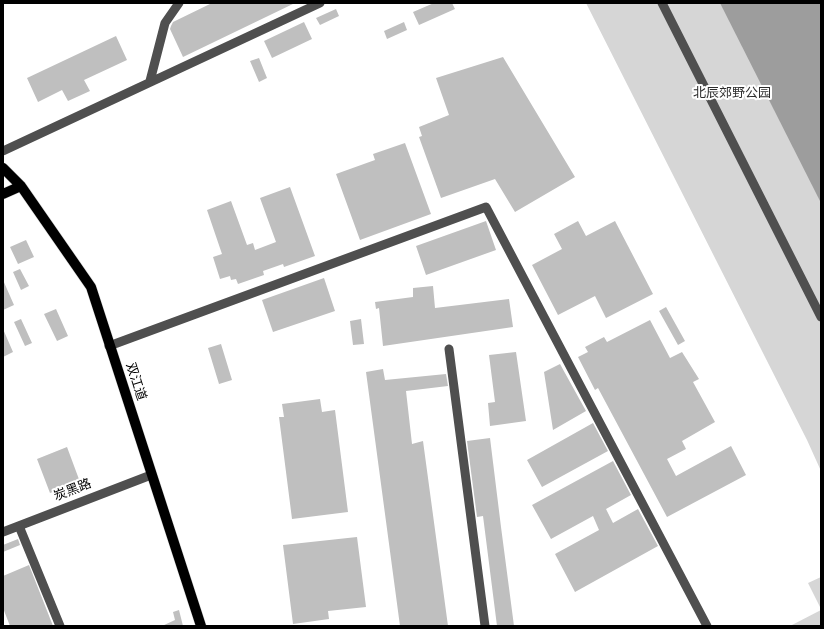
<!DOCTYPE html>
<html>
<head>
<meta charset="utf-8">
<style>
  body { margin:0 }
  #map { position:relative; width:824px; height:629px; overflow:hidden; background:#fff; font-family:"Source Sans 3",sans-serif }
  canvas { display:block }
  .frame { position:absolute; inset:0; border:4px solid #000; pointer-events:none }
</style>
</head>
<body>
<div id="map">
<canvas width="824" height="629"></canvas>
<div class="frame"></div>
</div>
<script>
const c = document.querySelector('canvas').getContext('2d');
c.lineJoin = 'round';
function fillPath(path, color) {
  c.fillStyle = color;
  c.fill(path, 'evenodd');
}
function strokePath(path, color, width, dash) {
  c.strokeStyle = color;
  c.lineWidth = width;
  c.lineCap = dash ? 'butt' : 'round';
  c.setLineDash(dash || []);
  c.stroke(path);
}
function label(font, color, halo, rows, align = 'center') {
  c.font = font + ' "Source Sans 3","Noto Sans SC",sans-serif';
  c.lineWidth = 4;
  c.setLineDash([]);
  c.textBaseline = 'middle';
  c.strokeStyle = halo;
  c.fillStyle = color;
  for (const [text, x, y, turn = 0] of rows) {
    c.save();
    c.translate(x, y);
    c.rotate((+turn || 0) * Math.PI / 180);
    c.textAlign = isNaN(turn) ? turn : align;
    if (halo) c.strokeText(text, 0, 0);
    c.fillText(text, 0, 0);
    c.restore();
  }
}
const green = new Path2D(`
  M 586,3 L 821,3 L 821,471 L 807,440 Z
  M 821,577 L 821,609 L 808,583 Z
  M 821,610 L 821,626 L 790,626 Z`);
const water = new Path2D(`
  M 720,3 L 821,3 L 821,203 Z`);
const building = new Path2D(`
  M 212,3 L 295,3 L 183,57 L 170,29 L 171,26 L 173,22 Z
  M 434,3 L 452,3 L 455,9 L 419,25 L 413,12 Z
  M 336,9 L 339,16 L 320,25 L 316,18 Z
  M 304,22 L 312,39 L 272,58 L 264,41 Z
  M 404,22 L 407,30 L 387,39 L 384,31 Z
  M 116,36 L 127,60 L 84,80 L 90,91 L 68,101 L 62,90 L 38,102 L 27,78 Z
  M 503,57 L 575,177 L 515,212 L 495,179 L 441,198 L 419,137 L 422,136 L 419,127 L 449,115 L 436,78 Z
  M 259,58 L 267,78 L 259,82 L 250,61 Z
  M 405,143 L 431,214 L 360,240 L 336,174 L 375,160 L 373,154 Z
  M 290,187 L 315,256 L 284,267 L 283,264 L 263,271 L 264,275 L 238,284 L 236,279 L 231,280 L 230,276 L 220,279 L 213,257 L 222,254 L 207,210 L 231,201 L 247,245 L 253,243 L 255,250 L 276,242 L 260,198 Z
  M 486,221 L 496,250 L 426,275 L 416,246 Z
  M 578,221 L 586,236 L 615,221 L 653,294 L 606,318 L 595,296 L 558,315 L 532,265 L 562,249 L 554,234 Z
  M 26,240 L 34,257 L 18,264 L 10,247 Z
  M 20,269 L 29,286 L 21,290 L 13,272 Z
  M 324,278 L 335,311 L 273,332 L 262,300 Z
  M 3,280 L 14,305 L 3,310 Z
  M 433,286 L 435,308 L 509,299 L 513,327 L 383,346 L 379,308 L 376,309 L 375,302 L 413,297 L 413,288 Z
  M 666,307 L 685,341 L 678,345 L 659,311 Z
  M 56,309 L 68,336 L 57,341 L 44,314 Z
  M 21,319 L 32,343 L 25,346 L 14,322 Z
  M 361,319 L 364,344 L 353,345 L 350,321 Z
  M 650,320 L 670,358 L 682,352 L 699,379 L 693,382 L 715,422 L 682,441 L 686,449 L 667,459 L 676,476 L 731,446 L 746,475 L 667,517 L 598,388 L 595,390 L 578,357 L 588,352 L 585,347 L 604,337 L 607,342 Z
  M 3,329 L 13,352 L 3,357 Z
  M 221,344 L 232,380 L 219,384 L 208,348 Z
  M 516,352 L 526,421 L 490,426 L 488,403 L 495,402 L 489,355 Z
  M 560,364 L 586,411 L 553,430 L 544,372 Z
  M 383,369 L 385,380 L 446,374 L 448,386 L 406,391 L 412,444 L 423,441 L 448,626 L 400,626 L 366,372 Z
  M 320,399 L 322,412 L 335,410 L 348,512 L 292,519 L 279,417 L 284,417 L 282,404 Z
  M 593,423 L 608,451 L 542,487 L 527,460 Z
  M 490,438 L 501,527 L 514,626 L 497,626 L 483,516 L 477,517 L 467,441 Z
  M 67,447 L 80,482 L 50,493 L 37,459 Z
  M 613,461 L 631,495 L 606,509 L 613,523 L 638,509 L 658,546 L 575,592 L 555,554 L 599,530 L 593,516 L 551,539 L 532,505 Z
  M 357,537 L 366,607 L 328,611 L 329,619 L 293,624 L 283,545 Z
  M 18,539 L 20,545 L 3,552 L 3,545 Z
  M 29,565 L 44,603 L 53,626 L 10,626 L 3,608 L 3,576 Z
  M 179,610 L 183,626 L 162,626 L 175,620 L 173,612 Z`);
const minor = new Path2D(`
  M 662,3 L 821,317
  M 150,81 L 165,23 L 179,3
  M 3,151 L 320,3
  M 109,346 L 486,207 L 707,626
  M 449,349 L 485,626
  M 19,526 L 60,626
  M 3,532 L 151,475`);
const major = new Path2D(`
  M 3,168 L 21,186 L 91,287 L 201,626
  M 3,194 L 21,186`);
const parkNames = [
  ["北辰郊野公园",732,94]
];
const streetNames = [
  ["双江道",135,382,72],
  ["炭黑路",73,491,-21]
];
fillPath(green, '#d6d6d6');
fillPath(water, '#9d9d9d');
fillPath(building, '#bfbfbf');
strokePath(major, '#dbdbdb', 11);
strokePath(minor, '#4f4f4f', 9);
strokePath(major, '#000', 10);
label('13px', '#2d2d2d', '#fff', parkNames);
label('13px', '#000', '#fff', streetNames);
</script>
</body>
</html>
